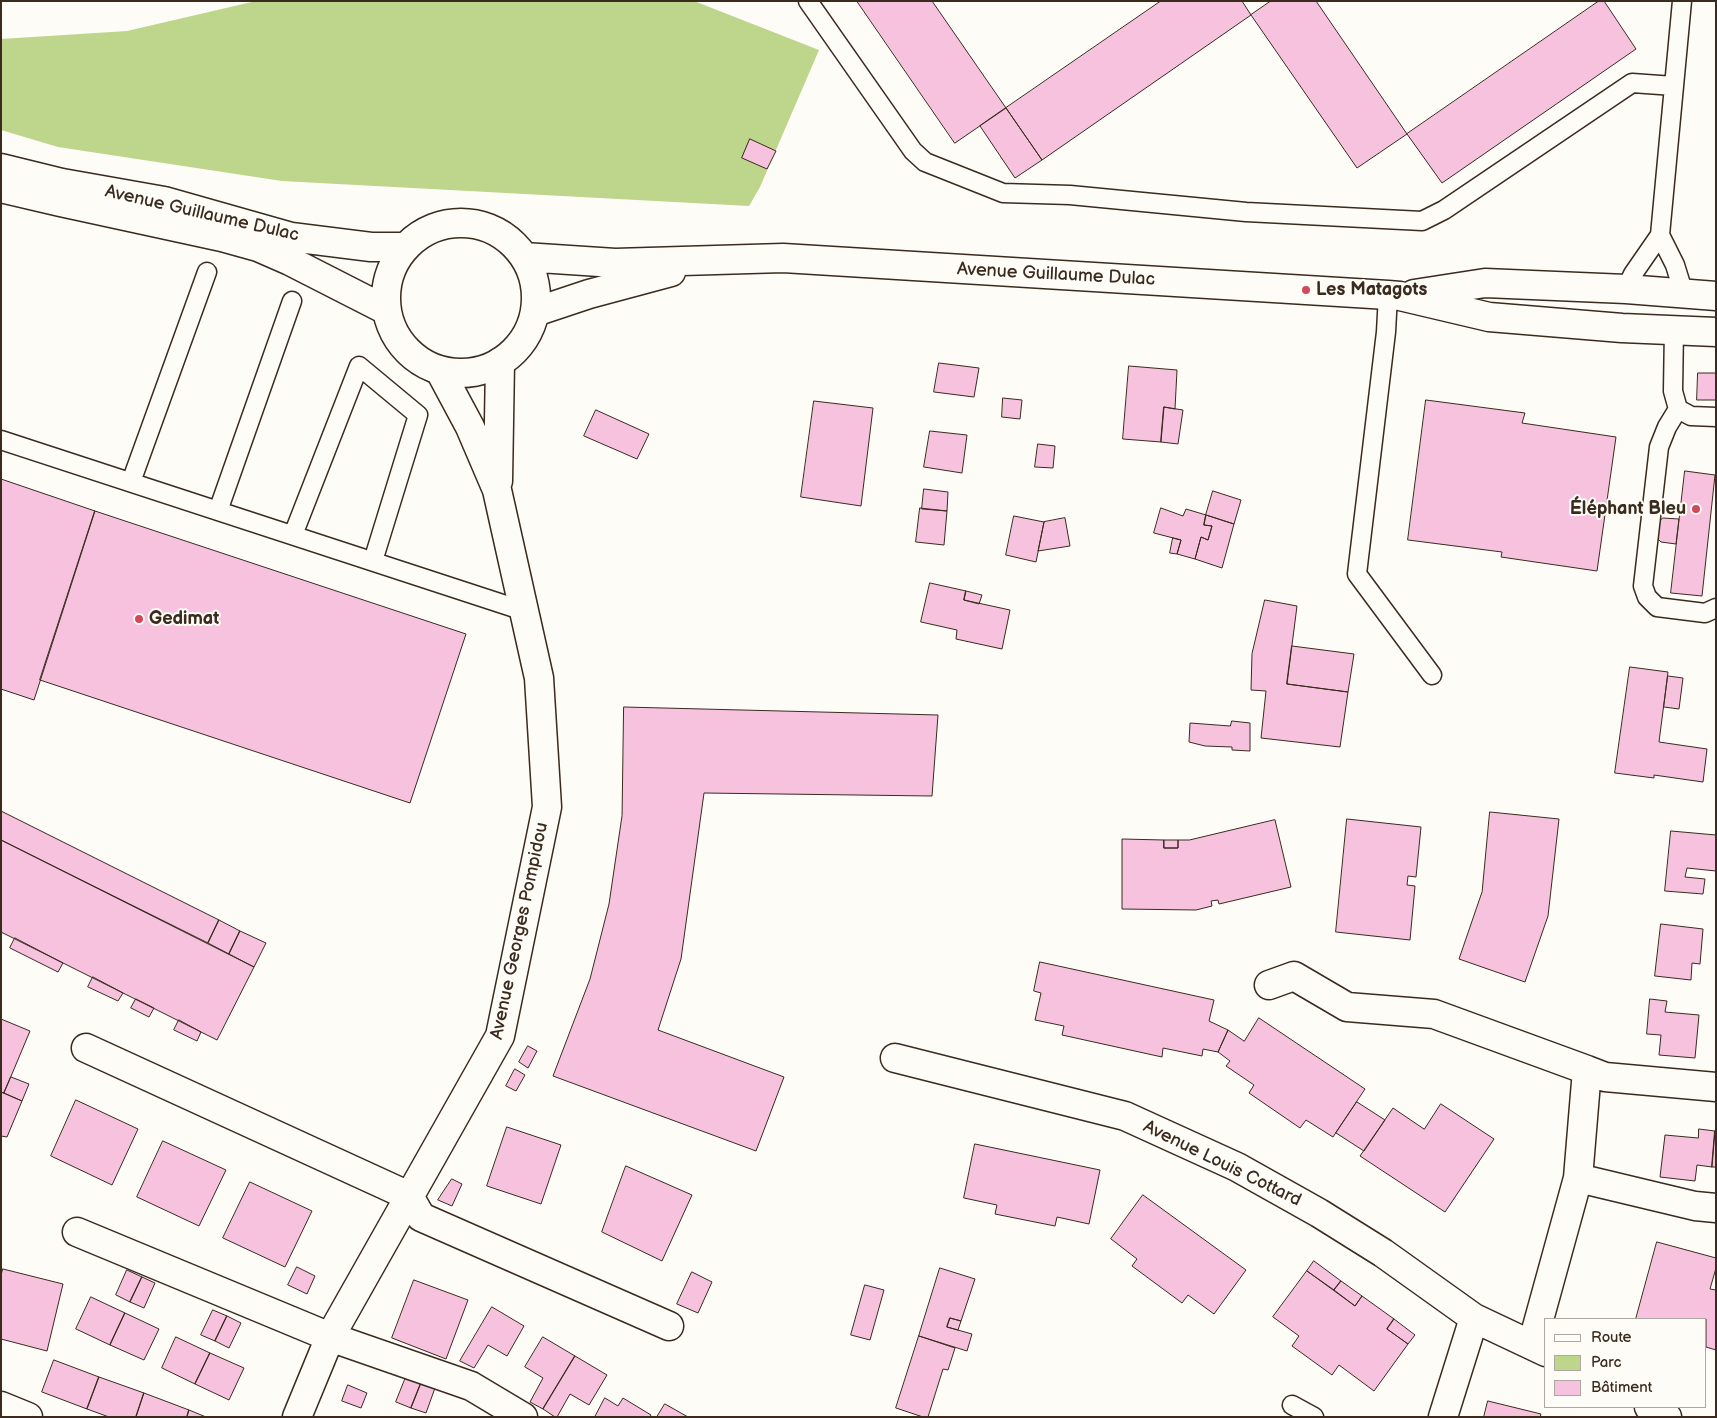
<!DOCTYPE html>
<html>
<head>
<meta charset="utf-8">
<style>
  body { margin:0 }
  #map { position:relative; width:1717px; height:1418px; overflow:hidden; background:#fdfcf7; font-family:"Balsamiq Sans",sans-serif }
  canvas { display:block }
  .frame { position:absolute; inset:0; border:2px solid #3b2a1e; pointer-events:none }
  .legend { position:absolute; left:1544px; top:1318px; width:162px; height:90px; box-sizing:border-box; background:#fdfcf7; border:1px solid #afa8a0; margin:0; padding:6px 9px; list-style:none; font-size:15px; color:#3b2a1e }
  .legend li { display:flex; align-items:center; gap:10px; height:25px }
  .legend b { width:25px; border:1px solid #afa8a0 }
</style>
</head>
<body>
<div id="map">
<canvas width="1717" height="1418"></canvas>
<div class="frame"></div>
<ul class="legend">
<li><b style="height:6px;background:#fdfcf7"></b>Route</li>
<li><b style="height:14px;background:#bed58c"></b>Parc</li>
<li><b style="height:14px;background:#f6c2de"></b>Bâtiment</li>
</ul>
</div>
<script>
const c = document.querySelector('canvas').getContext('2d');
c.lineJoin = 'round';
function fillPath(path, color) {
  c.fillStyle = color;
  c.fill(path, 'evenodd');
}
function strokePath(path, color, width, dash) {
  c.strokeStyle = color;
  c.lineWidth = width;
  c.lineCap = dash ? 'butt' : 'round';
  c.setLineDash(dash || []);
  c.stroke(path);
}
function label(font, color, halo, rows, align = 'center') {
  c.font = font + ' "Balsamiq Sans",sans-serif';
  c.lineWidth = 4;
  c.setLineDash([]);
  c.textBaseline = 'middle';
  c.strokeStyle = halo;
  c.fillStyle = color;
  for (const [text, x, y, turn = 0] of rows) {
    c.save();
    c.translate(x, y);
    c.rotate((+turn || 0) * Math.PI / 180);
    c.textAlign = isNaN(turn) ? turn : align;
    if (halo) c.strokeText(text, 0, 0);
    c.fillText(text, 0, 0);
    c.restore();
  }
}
const green = new Path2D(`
  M 256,1 L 694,1 L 819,50 L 760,187 L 749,206 L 282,181 L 58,147 L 1,130 L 1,39 L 127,31 Z`);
const building = new Path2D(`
  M 857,1 L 932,1 L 1006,108 L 955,143 Z
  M 1161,1 L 1242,1 L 1251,15 L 1042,160 L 1006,108 Z
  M 1271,1 L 1316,1 L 1407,134 L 1357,168 L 1251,15 Z
  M 1599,1 L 1604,1 L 1636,49 L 1442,183 L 1407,134 Z
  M 1006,108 L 1042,160 L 1015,178 L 980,126 Z
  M 750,139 L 776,151 L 767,169 L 742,158 Z
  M 939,363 L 979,368 L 974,397 L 934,392 Z
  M 1129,366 L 1177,370 L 1175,409 L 1164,407 L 1161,442 L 1123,439 Z
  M 1698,373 L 1716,373 L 1716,400 L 1697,400 Z
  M 1003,398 L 1022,400 L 1020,419 L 1002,417 Z
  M 1426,400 L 1525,413 L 1522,423 L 1616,437 L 1597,571 L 1501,557 L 1502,552 L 1408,540 Z
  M 814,401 L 873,408 L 861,506 L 801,497 Z
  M 1164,407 L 1183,410 L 1178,444 L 1161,442 Z
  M 596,410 L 649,434 L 637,459 L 584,436 Z
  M 930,431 L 967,435 L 962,473 L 924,467 Z
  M 1038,444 L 1055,446 L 1053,468 L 1035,467 Z
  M 1685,471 L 1715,475 L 1702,596 L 1671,593 Z
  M 1,479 L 95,511 L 34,700 L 1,689 Z
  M 924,489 L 948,492 L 947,511 L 922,509 Z
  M 1213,491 L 1241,500 L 1234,524 L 1206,515 Z
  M 920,508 L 947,511 L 944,545 L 916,542 Z
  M 1161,508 L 1183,516 L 1186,509 L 1206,515 L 1204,525 L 1212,526 L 1208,540 L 1201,537 L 1195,559 L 1177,554 L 1181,540 L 1154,533 Z
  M 95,511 L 466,634 L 410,803 L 40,680 Z
  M 1206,515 L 1234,524 L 1222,568 L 1195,559 L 1201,537 L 1208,540 L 1212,526 L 1204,525 Z
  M 1014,516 L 1044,522 L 1036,562 L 1006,555 Z
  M 1065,518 L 1070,546 L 1038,551 L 1044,522 Z
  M 1663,518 L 1679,519 L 1676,544 L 1661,542 L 1657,538 L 1659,522 Z
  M 1173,538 L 1181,540 L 1177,554 L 1170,553 Z
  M 930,583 L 966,591 L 964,600 L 1010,610 L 1002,649 L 956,639 L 957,630 L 921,622 Z
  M 966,591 L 982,595 L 979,604 L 964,600 Z
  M 1265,600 L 1297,606 L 1287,684 L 1348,692 L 1340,747 L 1261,738 L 1266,691 L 1251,690 L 1252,654 Z
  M 1292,646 L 1354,654 L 1348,692 L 1287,684 Z
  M 1630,667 L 1668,672 L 1659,742 L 1707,749 L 1703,782 L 1654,775 L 1654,778 L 1615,773 Z
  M 1668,676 L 1683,678 L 1679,709 L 1664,707 Z
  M 624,707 L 938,715 L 932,796 L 704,793 L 681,959 L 658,1030 L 784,1077 L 756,1151 L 553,1076 L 590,979 L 609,904 L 622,816 Z
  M 1232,721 L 1250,723 L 1250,751 L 1232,750 L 1232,747 L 1205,746 L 1189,742 L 1190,723 L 1230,726 Z
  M 1,811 L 219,920 L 208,943 L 1,840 Z
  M 1490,812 L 1559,819 L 1548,916 L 1525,982 L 1459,959 L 1482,892 Z
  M 1347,819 L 1421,827 L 1416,877 L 1408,876 L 1407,885 L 1415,886 L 1410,940 L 1336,932 Z
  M 1275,820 L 1291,887 L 1219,904 L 1218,900 L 1211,901 L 1212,906 L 1196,910 L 1122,909 L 1122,839 L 1164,840 L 1164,848 L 1178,848 L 1178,840 L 1189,840 Z
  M 1671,831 L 1716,835 L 1716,871 L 1687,868 L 1685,877 L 1705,879 L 1703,894 L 1665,891 Z
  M 1,840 L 254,967 L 217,1040 L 1,932 Z
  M 1164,840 L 1178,840 L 1178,848 L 1164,848 Z
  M 219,920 L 240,931 L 229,954 L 208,943 Z
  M 1661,924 L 1703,929 L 1700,964 L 1692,963 L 1691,980 L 1655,976 Z
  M 240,931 L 266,943 L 254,967 L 229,954 Z
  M 15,938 L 63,963 L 58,972 L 10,948 Z
  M 1040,962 L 1214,1000 L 1209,1021 L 1228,1030 L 1218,1052 L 1203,1049 L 1202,1056 L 1163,1048 L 1162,1057 L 1062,1035 L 1064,1026 L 1035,1020 L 1041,993 L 1034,991 Z
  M 93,977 L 123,993 L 118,1001 L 88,987 Z
  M 136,999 L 154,1008 L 149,1017 L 131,1008 Z
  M 1650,999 L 1667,1001 L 1665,1012 L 1699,1015 L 1695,1058 L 1659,1055 L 1661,1035 L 1647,1034 Z
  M 1259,1018 L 1365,1089 L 1333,1137 L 1306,1120 L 1300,1128 L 1249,1093 L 1254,1085 L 1226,1066 L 1230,1061 L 1218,1052 L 1228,1030 L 1244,1041 Z
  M 1,1019 L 30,1031 L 4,1093 L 1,1092 Z
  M 179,1020 L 201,1032 L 197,1041 L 174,1030 Z
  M 528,1046 L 537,1051 L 528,1068 L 519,1062 Z
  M 515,1069 L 525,1075 L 516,1091 L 506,1086 Z
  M 11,1077 L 29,1084 L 22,1101 L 4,1093 Z
  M 1,1092 L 22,1101 L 7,1137 L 1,1136 L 1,1138 Z
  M 76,1100 L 138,1129 L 112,1185 L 51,1156 Z
  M 1357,1102 L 1385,1120 L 1364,1151 L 1336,1133 Z
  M 1441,1104 L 1494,1139 L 1445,1212 L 1360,1156 L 1393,1108 L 1424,1129 Z
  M 507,1127 L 561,1145 L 541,1204 L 487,1186 Z
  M 1699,1129 L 1715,1131 L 1712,1167 L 1697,1165 L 1695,1181 L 1660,1177 L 1665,1135 L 1698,1138 Z
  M 1715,1131 L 1716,1131 L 1716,1167 L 1712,1167 Z
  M 163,1141 L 226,1170 L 199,1226 L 137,1197 Z
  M 975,1144 L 1100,1170 L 1089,1224 L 1057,1217 L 1055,1226 L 995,1214 L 997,1205 L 964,1198 Z
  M 626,1166 L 692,1195 L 662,1261 L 602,1232 Z
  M 452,1179 L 462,1184 L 452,1206 L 438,1200 Z
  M 250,1182 L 312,1211 L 285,1267 L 223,1238 Z
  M 1143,1195 L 1246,1270 L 1214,1314 L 1188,1295 L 1182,1303 L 1132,1266 L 1137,1259 L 1111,1239 Z
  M 1657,1242 L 1716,1258 L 1716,1268 L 1710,1289 L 1716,1290 L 1716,1350 L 1706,1347 L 1706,1319 L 1636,1319 Z
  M 1314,1261 L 1341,1281 L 1334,1290 L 1307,1271 Z
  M 297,1267 L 315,1276 L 307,1294 L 288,1285 Z
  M 940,1268 L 975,1279 L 961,1321 L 950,1318 L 947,1327 L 972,1334 L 967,1351 L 919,1336 Z
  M 3,1269 L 63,1284 L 47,1351 L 1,1339 L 1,1276 Z
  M 127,1270 L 142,1277 L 130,1302 L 116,1295 Z
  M 1307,1271 L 1355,1306 L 1362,1296 L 1394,1319 L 1387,1329 L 1408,1344 L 1374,1391 L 1339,1365 L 1332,1375 L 1292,1346 L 1299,1336 L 1273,1317 Z
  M 692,1272 L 712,1282 L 698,1313 L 677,1304 Z
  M 142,1277 L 155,1283 L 144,1308 L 130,1302 Z
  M 414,1280 L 468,1300 L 446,1359 L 392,1338 Z
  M 1341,1281 L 1362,1296 L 1355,1306 L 1334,1290 Z
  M 865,1285 L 884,1290 L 870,1340 L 851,1335 Z
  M 91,1297 L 125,1313 L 110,1345 L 76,1329 Z
  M 492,1307 L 524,1326 L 507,1356 L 488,1345 L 474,1368 L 460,1361 Z
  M 213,1310 L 227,1316 L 215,1341 L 201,1335 Z
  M 125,1313 L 159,1329 L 144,1360 L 110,1345 Z
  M 227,1316 L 241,1323 L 229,1348 L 215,1341 Z
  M 950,1318 L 961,1321 L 958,1330 L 947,1327 Z
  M 1394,1319 L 1415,1335 L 1408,1344 L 1387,1329 Z
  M 919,1336 L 955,1348 L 948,1370 L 943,1369 L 928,1417 L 923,1417 L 896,1408 Z
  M 176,1337 L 210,1353 L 195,1384 L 162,1368 Z
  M 543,1337 L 575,1356 L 543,1409 L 530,1402 L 543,1378 L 525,1367 Z
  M 210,1353 L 244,1368 L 229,1400 L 195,1384 Z
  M 575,1356 L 607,1375 L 589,1405 L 570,1394 L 557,1417 L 555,1417 L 543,1409 Z
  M 54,1360 L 99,1377 L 87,1409 L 42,1392 Z
  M 99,1377 L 144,1393 L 136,1417 L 109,1417 L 87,1409 Z
  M 406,1377 L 421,1383 L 411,1408 L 396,1402 Z
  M 421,1383 L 435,1388 L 426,1413 L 411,1408 Z
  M 348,1385 L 367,1393 L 361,1408 L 342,1401 Z
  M 144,1393 L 189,1410 L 187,1417 L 136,1417 Z
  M 605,1398 L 618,1406 L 623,1398 L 651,1415 L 650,1417 L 595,1417 Z
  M 1488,1401 L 1541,1414 L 1540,1417 L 1484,1417 Z
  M 665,1404 L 688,1417 L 657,1417 Z
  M 189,1410 L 206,1417 L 187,1417 Z`);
const lane = new Path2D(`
  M 808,1 L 913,151 L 925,162 L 1003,193 L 1070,195 L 1246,212 L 1422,221 L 1444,210 L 1632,83 L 1674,86
  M 1660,235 L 1675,265 L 1684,294
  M 1626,289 L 1633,274 L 1660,235 L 1682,1
  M 1388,295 L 1386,332 L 1357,574 L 1432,675
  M 1674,329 L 1673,391 L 1678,409 L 1691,416 L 1716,417
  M 1678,409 L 1667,427 L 1659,447 L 1643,586 L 1647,597 L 1657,607 L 1705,613 L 1716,608
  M 1,440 L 524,611
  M 131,482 L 207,272
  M 218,511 L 292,301
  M 293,535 L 359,366 L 418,415 L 373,561
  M 1292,1405 L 1314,1417`);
const street = new Path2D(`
  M 498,481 L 500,362
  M 1269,985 L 1294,976 L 1347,1007 L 1434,1014 L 1587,1070 L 1578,1178 L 1532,1345
  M 86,1048 L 409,1196 L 421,1217 L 669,1326
  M 895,1058 L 1125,1116 L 1237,1167 L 1319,1213 L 1383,1253 L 1474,1318 L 1546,1352
  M 1587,1070 L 1605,1077 L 1716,1087
  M 1578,1178 L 1695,1206 L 1716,1208
  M 77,1232 L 330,1337 L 471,1386 L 523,1417
  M 1,1406 L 28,1417
  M 1649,1407 L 1667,1417
  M 297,1417 L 330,1337 L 500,1036 L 547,807 L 539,678 L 497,490 L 470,427 L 440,371
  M 1443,1417 L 1474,1318`);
const secondary = new Path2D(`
  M 1,168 L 62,183 L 164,201 L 291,237 L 371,247 L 405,247
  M 1,188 L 60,202 L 222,237 L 258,247 L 290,261 L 386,310
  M386 298a75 75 0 1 1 150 0a75 75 0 1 1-150 0Z
  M 524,257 L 615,263 L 783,258 L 1388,295 L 1400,296 L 1489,317 L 1622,328 L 1716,332
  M 1414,294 L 1485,283 L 1626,289 L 1716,296
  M 535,312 L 589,294 L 671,272`);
const markers = [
  [1306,290,5,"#d1495b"],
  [1696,509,5,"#d1495b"],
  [139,619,5,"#d1495b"]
];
const streetNames = [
  ["Avenue Guillaume Dulac",202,214,13],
  ["Avenue Guillaume Dulac",1056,275,3],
  ["Avenue Georges Pompidou",520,931,-78],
  ["Avenue Louis Cottard",1222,1164,26]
];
const poiNames = [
  ["Les Matagots",1316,290],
  ["Éléphant Bleu",1686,509,"right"],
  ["Gedimat",149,619]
];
fillPath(green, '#bed58c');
fillPath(building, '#f6c2de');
strokePath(building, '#3b2a1e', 1);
strokePath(lane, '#3b2a1e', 21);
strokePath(street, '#3b2a1e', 31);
strokePath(secondary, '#3b2a1e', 31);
strokePath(lane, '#fdfcf7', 18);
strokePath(street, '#fdfcf7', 28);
strokePath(secondary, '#fdfcf7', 28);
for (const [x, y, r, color] of markers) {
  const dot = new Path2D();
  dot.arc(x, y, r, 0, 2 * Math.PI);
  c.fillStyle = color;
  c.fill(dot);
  strokePath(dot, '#fdfcf7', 2);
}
label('18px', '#3b2a1e', '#fdfcf7', streetNames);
label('bold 18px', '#3b2a1e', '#fdfcf7', poiNames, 'left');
</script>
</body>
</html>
